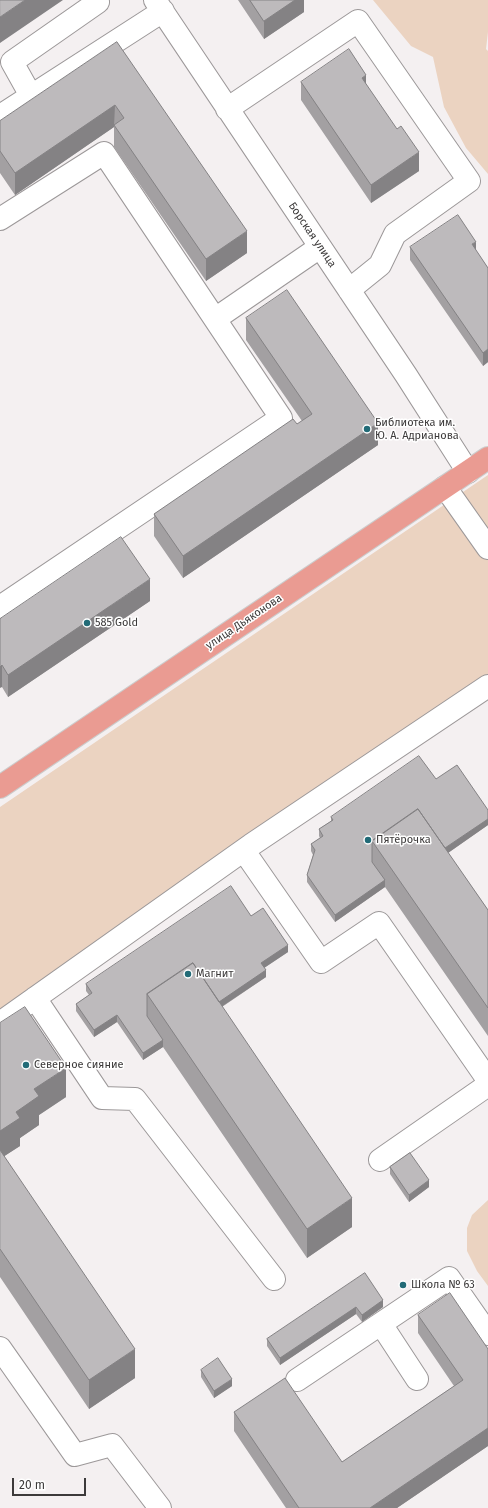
<!DOCTYPE html>
<html>
<head>
<meta charset="utf-8">
<style>
  body { margin:0 }
  #map { position:relative; width:488px; height:1508px; overflow:hidden; background:#f4f0f1; font-family:"Fira Sans",sans-serif }
  canvas { display:block }
  .scale { position:absolute; left:12px; top:1478px; width:74px; height:18px; box-sizing:border-box; border:2px solid #3c3a3a; border-top:0; padding-left:5px; font-size:12px; line-height:14px; white-space:nowrap; color:#3c3a3a; -webkit-text-stroke:3px #fff; paint-order:stroke }
</style>
</head>
<body>
<div id="map">
<canvas width="488" height="1508"></canvas>
<div class="scale">20 m</div>
</div>
<script>
const c = document.querySelector('canvas').getContext('2d');
c.lineJoin = 'round';
function fillPath(path, color) {
  c.fillStyle = color;
  c.fill(path, 'evenodd');
}
function strokePath(path, color, width, dash) {
  c.strokeStyle = color;
  c.lineWidth = width;
  c.lineCap = dash ? 'butt' : 'round';
  c.setLineDash(dash || []);
  c.stroke(path);
}
function label(font, color, halo, rows, align = 'center') {
  c.font = font + ' "Fira Sans",sans-serif';
  c.lineWidth = 3;
  c.setLineDash([]);
  c.textBaseline = 'middle';
  c.strokeStyle = halo;
  c.fillStyle = color;
  for (const [text, x, y, turn = 0] of rows) {
    c.save();
    c.translate(x, y);
    c.rotate((+turn || 0) * Math.PI / 180);
    c.textAlign = isNaN(turn) ? turn : align;
    if (halo) c.strokeText(text, 0, 0);
    c.fillText(text, 0, 0);
    c.restore();
  }
}
const green = new Path2D(`
  M 373,0 L 488,0 L 488,32 L 486,49 L 488,51 L 488,174 L 466,148 L 444,107 L 433,57 L 411,46 Z
  M 488,475 L 488,680 L 0,1010 L 0,807 Z
  M 488,1200 L 488,1286 L 477,1271 L 467,1251 L 467,1228 L 472,1215 Z`);
const minor = new Path2D(`
  M 155,0 L 406,375 L 468,472
  M 31,96 L 12,62 L 98,2 L 97,0
  M 227,109 L 358,21 L 469,181 L 395,234 L 380,265 L 349,290
  M 0,116 L 163,11
  M 0,219 L 104,153 L 281,418 L 0,607
  M 215,319 L 320,247
  M 445,487 L 488,548
  M 244,851 L 321,962 L 379,923 L 488,1080
  M 35,998 L 102,1098 L 135,1099 L 274,1279
  M 0,1023 L 251,845 L 488,686
  M 380,1160 L 488,1085
  M 381,1324 L 417,1379
  M 0,1348 L 75,1455 L 112,1445 L 160,1508
  M 297,1380 L 449,1278 L 488,1334`);
const major = new Path2D(`
  M 0,787 L 488,458`);
const wall = new Path2D(`
  M 238,0 L 304,0 L 304,12 L 264,39 Z
  M 117,42 L 247,253 L 206,281 L 114,147 L 114,127 L 15,195 L 0,173 L 0,121 Z
  M 301,82 L 366,84 L 419,171 L 371,203 L 301,100 Z
  M 410,247 L 476,251 L 488,268 L 488,362 L 483,366 L 410,260 Z
  M 246,318 L 378,445 L 183,578 L 154,536 L 154,514 L 302,421 L 246,340 Z
  M 150,601 L 8,697 L 2,687 L 0,619 Z
  M 436,779 L 488,810 L 488,825 L 448,853 L 488,910 L 488,1036 L 385,887 L 335,922 L 307,882 L 307,875 L 313,855 L 311,851 L 311,844 L 320,838 L 319,836 L 319,829 L 331,821 L 331,817 Z
  M 251,916 L 288,952 L 264,968 L 266,977 L 222,1007 L 352,1227 L 307,1258 L 163,1047 L 143,1060 L 117,1022 L 94,1037 L 76,1011 L 76,1004 L 89,995 L 86,991 L 86,984 Z
  M 0,1023 L 66,1097 L 39,1115 L 39,1125 L 20,1138 L 20,1146 L 4,1156 L 135,1378 L 89,1409 L 0,1277 Z
  M 390,1167 L 429,1187 L 409,1202 L 390,1174 Z
  M 365,1273 L 383,1307 L 362,1322 L 356,1314 L 280,1365 L 267,1346 L 267,1339 Z
  M 418,1315 L 488,1349 L 488,1446 L 397,1508 L 286,1508 L 234,1431 L 234,1412 L 342,1462 L 454,1386 L 418,1333 Z
  M 201,1370 L 232,1386 L 214,1398 L 201,1377 Z`);
const shadedWall = new Path2D(`
  M 25,0 L 63,0 L 0,43 L 0,17 Z
  M 295,0 L 304,0 L 304,12 L 264,39 L 264,21 Z
  M 366,75 L 366,93 L 362,78 Z
  M 115,105 L 114,127 L 15,195 L 15,173 Z
  M 419,152 L 419,171 L 371,203 L 371,185 Z
  M 247,231 L 247,253 L 206,281 L 206,259 Z
  M 476,242 L 476,255 L 472,244 Z
  M 488,349 L 488,362 L 483,366 L 483,353 Z
  M 378,423 L 378,445 L 183,578 L 183,556 Z
  M 150,579 L 150,601 L 8,697 L 8,675 Z
  M 2,665 L 2,687 L 0,688 L 0,667 Z
  M 488,819 L 488,825 L 435,862 L 435,855 Z
  M 385,880 L 385,887 L 335,922 L 335,915 Z
  M 288,945 L 288,952 L 261,970 L 261,963 Z
  M 266,970 L 266,977 L 209,1015 L 209,1008 Z
  M 117,1015 L 117,1022 L 94,1037 L 94,1030 Z
  M 163,1040 L 163,1047 L 143,1060 L 143,1053 Z
  M 66,1068 L 66,1097 L 39,1115 L 39,1125 L 20,1138 L 20,1146 L 0,1159 L 0,1131 L 34,1089 Z
  M 429,1180 L 429,1187 L 409,1202 L 409,1195 Z
  M 352,1198 L 352,1227 L 307,1258 L 307,1229 Z
  M 383,1300 L 383,1307 L 362,1322 L 362,1315 Z
  M 356,1307 L 356,1314 L 280,1365 L 280,1358 Z
  M 135,1349 L 135,1378 L 89,1409 L 89,1380 Z
  M 232,1379 L 232,1386 L 214,1398 L 214,1391 Z
  M 488,1428 L 488,1446 L 397,1508 L 370,1508 Z`);
const building = new Path2D(`
  M 0,0 L 25,0 L 0,17 Z
  M 250,0 L 295,0 L 264,21 Z
  M 117,42 L 247,231 L 206,259 L 114,125 L 124,118 L 115,105 L 15,173 L 0,151 L 0,121 Z
  M 349,49 L 366,75 L 362,78 L 397,129 L 401,126 L 419,152 L 371,185 L 301,82 Z
  M 458,215 L 476,242 L 472,244 L 488,268 L 488,349 L 483,353 L 410,247 Z
  M 287,290 L 378,423 L 183,556 L 154,514 L 293,419 L 297,424 L 312,414 L 246,318 Z
  M 121,537 L 150,579 L 8,675 L 2,665 L 0,667 L 0,619 Z
  M 419,756 L 436,779 L 457,765 L 488,810 L 488,819 L 445,848 L 418,809 L 372,841 L 372,862 L 385,880 L 335,915 L 307,875 L 315,850 L 311,844 L 323,836 L 319,829 L 333,820 L 331,817 Z
  M 418,809 L 488,910 L 488,1008 L 372,841 Z
  M 231,886 L 251,916 L 263,908 L 288,945 L 261,963 L 266,970 L 219,1002 L 193,963 L 147,994 L 147,1016 L 163,1040 L 143,1053 L 117,1015 L 94,1030 L 76,1004 L 92,993 L 86,984 Z
  M 193,963 L 352,1198 L 307,1229 L 147,994 Z
  M 25,1007 L 66,1068 L 34,1089 L 39,1096 L 16,1112 L 20,1118 L 0,1131 L 0,1023 Z
  M 0,1150 L 135,1349 L 89,1380 L 0,1249 Z
  M 410,1153 L 429,1180 L 409,1195 L 390,1167 Z
  M 365,1273 L 383,1300 L 362,1315 L 356,1307 L 280,1358 L 267,1339 Z
  M 450,1293 L 488,1349 L 488,1428 L 370,1508 L 299,1508 L 234,1412 L 285,1378 L 342,1462 L 463,1380 L 418,1315 Z
  M 218,1358 L 232,1379 L 214,1391 L 201,1370 Z`);
const markers = [
  [367,429,4,"#226b77"],
  [87,623,4,"#226b77"],
  [368,840,4,"#226b77"],
  [188,974,4,"#226b77"],
  [26,1065,4,"#226b77"],
  [403,1285,4,"#226b77"]
];
const streetNames = [
  ["Борская улица",312,235,56],
  ["улица Дьяконова",244,622,-34]
];
const poiNames = [
  ["Библиотека им.",375,423],
  ["Ю. А. Адрианова",375,436],
  ["585 Gold",95,623],
  ["Пятёрочка",376,840],
  ["Магнит",196,974],
  ["Северное сияние",34,1065],
  ["Школа № 63",411,1285]
];
fillPath(green, '#ebd3c1');
strokePath(minor, '#9c9899', 24);
strokePath(major, '#ccc', 24);
strokePath(minor, '#fff', 22);
strokePath(major, '#ea9b92', 22);
fillPath(wall, '#a3a0a2');
fillPath(shadedWall, '#848284');
fillPath(building, '#bdbabc');
strokePath(building, '#848284', 1);
for (const [x, y, r, color] of markers) {
  const dot = new Path2D();
  dot.arc(x, y, r, 0, 2 * Math.PI);
  c.fillStyle = color;
  c.fill(dot);
  strokePath(dot, '#fff', 1.5);
}
label('11px', '#3c3a3a', '#fff', streetNames);
label('11px', '#3c3a3a', '#fff', poiNames, 'left');
</script>
</body>
</html>
